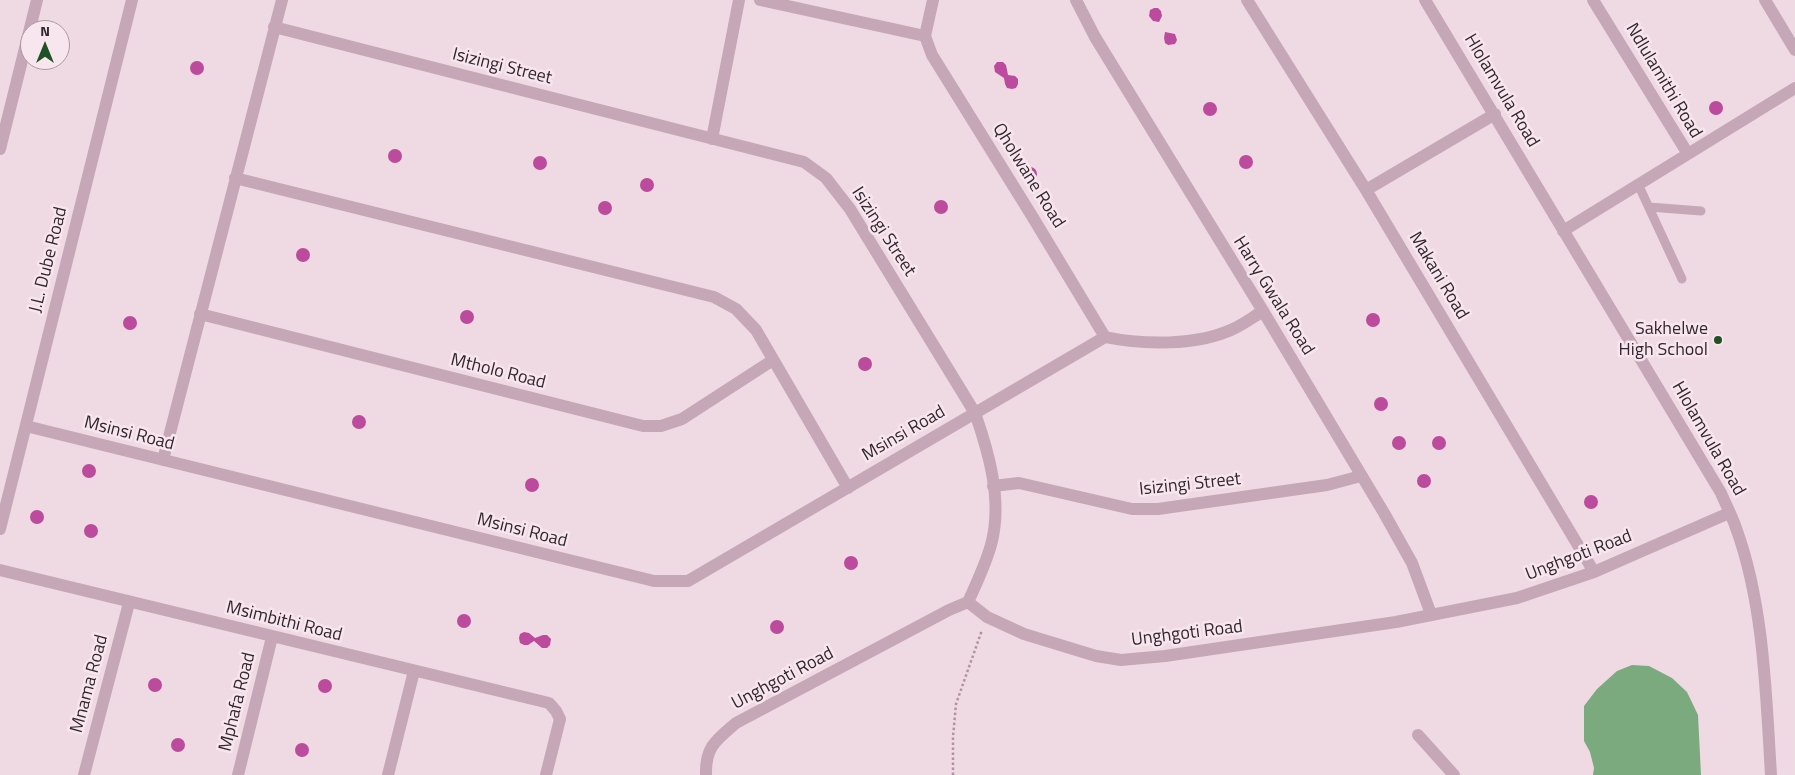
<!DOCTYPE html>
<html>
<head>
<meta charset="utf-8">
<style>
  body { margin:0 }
  #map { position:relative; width:1795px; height:775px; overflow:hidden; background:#efdae3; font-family:"Titillium Web",sans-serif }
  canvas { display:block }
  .north { position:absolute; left:20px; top:20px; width:50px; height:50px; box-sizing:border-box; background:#f7e6ed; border:1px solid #a99aa1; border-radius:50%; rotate:0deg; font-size:14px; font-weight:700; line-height:20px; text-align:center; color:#33272f }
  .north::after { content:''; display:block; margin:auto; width:18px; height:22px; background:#205125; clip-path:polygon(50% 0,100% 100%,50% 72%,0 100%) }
</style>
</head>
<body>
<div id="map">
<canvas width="1795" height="775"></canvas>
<div class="north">N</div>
</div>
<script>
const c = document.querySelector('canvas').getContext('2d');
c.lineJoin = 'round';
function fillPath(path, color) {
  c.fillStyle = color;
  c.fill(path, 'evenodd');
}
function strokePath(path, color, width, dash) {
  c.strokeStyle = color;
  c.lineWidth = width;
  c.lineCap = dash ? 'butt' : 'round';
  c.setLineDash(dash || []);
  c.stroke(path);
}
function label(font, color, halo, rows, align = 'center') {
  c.font = font + ' "Titillium Web",sans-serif';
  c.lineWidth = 5;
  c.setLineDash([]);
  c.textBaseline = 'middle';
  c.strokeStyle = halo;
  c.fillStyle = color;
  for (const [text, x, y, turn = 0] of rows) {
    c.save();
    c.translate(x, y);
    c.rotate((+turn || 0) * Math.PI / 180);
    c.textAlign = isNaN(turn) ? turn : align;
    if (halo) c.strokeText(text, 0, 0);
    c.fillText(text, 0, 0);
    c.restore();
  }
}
const water = new Path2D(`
  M 1632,665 L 1649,666 L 1672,678 L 1687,692 L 1698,715 L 1701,775 L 1593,775 L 1594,768 L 1590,752 L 1584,741 L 1584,706 L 1597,689 L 1617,671 Z`);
const building = new Path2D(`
  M 1154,8 L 1158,8 L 1161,11 L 1162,16 L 1159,22 L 1153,21 L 1149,16 L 1150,10 Z
  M 1165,32 L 1175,34 L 1177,40 L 1175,44 L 1168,45 L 1165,43 L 1164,38 Z
  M190 68a7 7 0 1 1 14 0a7 7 0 1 1-14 0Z
  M 997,62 L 1003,62 L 1006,65 L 1008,75 L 1015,76 L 1018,79 L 1018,84 L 1016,88 L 1012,89 L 1007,88 L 1005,84 L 1004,78 L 995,72 L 994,66 Z
  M1709 108a7 7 0 1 1 14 0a7 7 0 1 1-14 0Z
  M1203 109a7 7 0 1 1 14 0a7 7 0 1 1-14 0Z
  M388 156a7 7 0 1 1 14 0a7 7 0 1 1-14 0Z
  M1239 162a7 7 0 1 1 14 0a7 7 0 1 1-14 0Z
  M533 163a7 7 0 1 1 14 0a7 7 0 1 1-14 0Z
  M1023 174a7 7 0 1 1 14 0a7 7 0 1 1-14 0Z
  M640 185a7 7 0 1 1 14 0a7 7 0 1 1-14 0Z
  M934 207a7 7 0 1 1 14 0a7 7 0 1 1-14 0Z
  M598 208a7 7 0 1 1 14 0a7 7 0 1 1-14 0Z
  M296 255a7 7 0 1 1 14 0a7 7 0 1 1-14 0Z
  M460 317a7 7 0 1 1 14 0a7 7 0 1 1-14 0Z
  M1366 320a7 7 0 1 1 14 0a7 7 0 1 1-14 0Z
  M123 323a7 7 0 1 1 14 0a7 7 0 1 1-14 0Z
  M858 364a7 7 0 1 1 14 0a7 7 0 1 1-14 0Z
  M1374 404a7 7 0 1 1 14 0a7 7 0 1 1-14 0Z
  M352 422a7 7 0 1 1 14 0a7 7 0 1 1-14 0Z
  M1432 443a7 7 0 1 1 14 0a7 7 0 1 1-14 0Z
  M1392 443a7 7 0 1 1 14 0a7 7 0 1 1-14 0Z
  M82 471a7 7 0 1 1 14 0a7 7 0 1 1-14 0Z
  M1417 481a7 7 0 1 1 14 0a7 7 0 1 1-14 0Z
  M525 485a7 7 0 1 1 14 0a7 7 0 1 1-14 0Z
  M1584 502a7 7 0 1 1 14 0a7 7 0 1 1-14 0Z
  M30 517a7 7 0 1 1 14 0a7 7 0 1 1-14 0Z
  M84 531a7 7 0 1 1 14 0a7 7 0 1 1-14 0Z
  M844 563a7 7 0 1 1 14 0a7 7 0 1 1-14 0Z
  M457 621a7 7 0 1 1 14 0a7 7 0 1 1-14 0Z
  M770 627a7 7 0 1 1 14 0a7 7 0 1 1-14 0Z
  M 524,632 L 529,633 L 535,638 L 543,635 L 547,635 L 551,639 L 550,645 L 547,648 L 542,648 L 534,641 L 528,645 L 524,645 L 520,643 L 519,638 L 520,634 Z
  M148 685a7 7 0 1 1 14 0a7 7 0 1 1-14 0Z
  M318 686a7 7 0 1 1 14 0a7 7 0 1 1-14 0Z
  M171 745a7 7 0 1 1 14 0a7 7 0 1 1-14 0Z
  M295 750a7 7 0 1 1 14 0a7 7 0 1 1-14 0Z`);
const path = new Path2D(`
  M 953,775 L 953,737 L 956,704 L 982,630`);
const service = new Path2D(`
  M 1638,184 L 1682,279
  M 1649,207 L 1701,211`);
const minor = new Path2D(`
  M 760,0 L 925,36
  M 933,0 L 925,36 L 932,55 L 1032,216 L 1105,337 C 1143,345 1197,346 1233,329 C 1244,324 1253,317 1263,311
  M 1076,0 L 1095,37 L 1263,311 L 1384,513 L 1412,563 L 1431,614
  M 1247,0 L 1366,190 L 1594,572
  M 1425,0 L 1721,493 C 1726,505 1732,516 1736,528 C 1764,604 1766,695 1771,775
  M 1593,0 L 1688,154
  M 1765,0 L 1795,50
  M 274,27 L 804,162 L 826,178 L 850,209 L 975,413 C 989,453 1002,499 992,541 C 987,562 977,582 968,602
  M 712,139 L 739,0
  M 235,178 L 714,297 L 736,309 L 756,330 L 848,488
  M 1366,190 L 1495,114
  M 1563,231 L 1795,88
  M 200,314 L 643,426 L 661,426 L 682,419 L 773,360
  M 26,426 L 654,581 L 688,581 L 1105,337
  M 163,460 L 282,0
  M 993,486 L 1019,483 L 1132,509 L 1158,509 L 1327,485 L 1361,476
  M 0,529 L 132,0
  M 0,570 L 549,703 L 556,711 L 560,719 L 546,775
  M 968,602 L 987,617 L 1024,634 L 1096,656 L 1121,660 L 1165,656 L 1396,622 L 1517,598 L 1594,572 L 1729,513
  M 1418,735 L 1454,775
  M 84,775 L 129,603
  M 238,775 L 272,637
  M 388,775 L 414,671
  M 706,775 C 705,747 716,740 736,723 L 949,610 L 968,602`);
const tertiary = new Path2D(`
  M 0,149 L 37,0`);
const markers = [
  [1718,340,5,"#205125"]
];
const streetNames = [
  ["Isizingi Street",502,67,14],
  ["Ndlulamithi Road",1663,81,59],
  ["Hlolamvula Road",1501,91,59],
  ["Qholwane Road",1028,176,58],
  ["Isizingi Street",883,232,57],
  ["J.L. Dube Road",49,260,-76],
  ["Makani Road",1438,276,59],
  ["Harry Gwala Road",1273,296,58],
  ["Mtholo Road",498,372,14],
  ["Msinsi Road",129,434,14],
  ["Msinsi Road",904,434,-30],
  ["Hlolamvula Road",1708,439,60],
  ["Isizingi Street",1190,485,-6],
  ["Msinsi Road",522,531,14],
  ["Unghgoti Road",1579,556,-21],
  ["Msimbithi Road",284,622,14],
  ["Unghgoti Road",1187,634,-7],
  ["Unghgoti Road",783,679,-28],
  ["Mnama Road",90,684,-75],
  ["Mphafa Road",238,702,-76]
];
const poiNames = [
  ["Sakhelwe",1708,330],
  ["High School",1708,351]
];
fillPath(water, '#7baa7e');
fillPath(building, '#bc4b9e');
strokePath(path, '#b291a3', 2.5, [2.5, 2.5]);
strokePath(service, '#c6a7b7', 9);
strokePath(minor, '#c6a7b7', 12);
strokePath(tertiary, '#c6a7b7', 12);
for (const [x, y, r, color] of markers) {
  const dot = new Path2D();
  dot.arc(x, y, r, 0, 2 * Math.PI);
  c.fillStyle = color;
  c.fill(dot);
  strokePath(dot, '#f7e6ed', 2);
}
label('18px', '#33272f', '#f7e6ed', streetNames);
label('18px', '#33272f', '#f7e6ed', poiNames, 'right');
</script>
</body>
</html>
